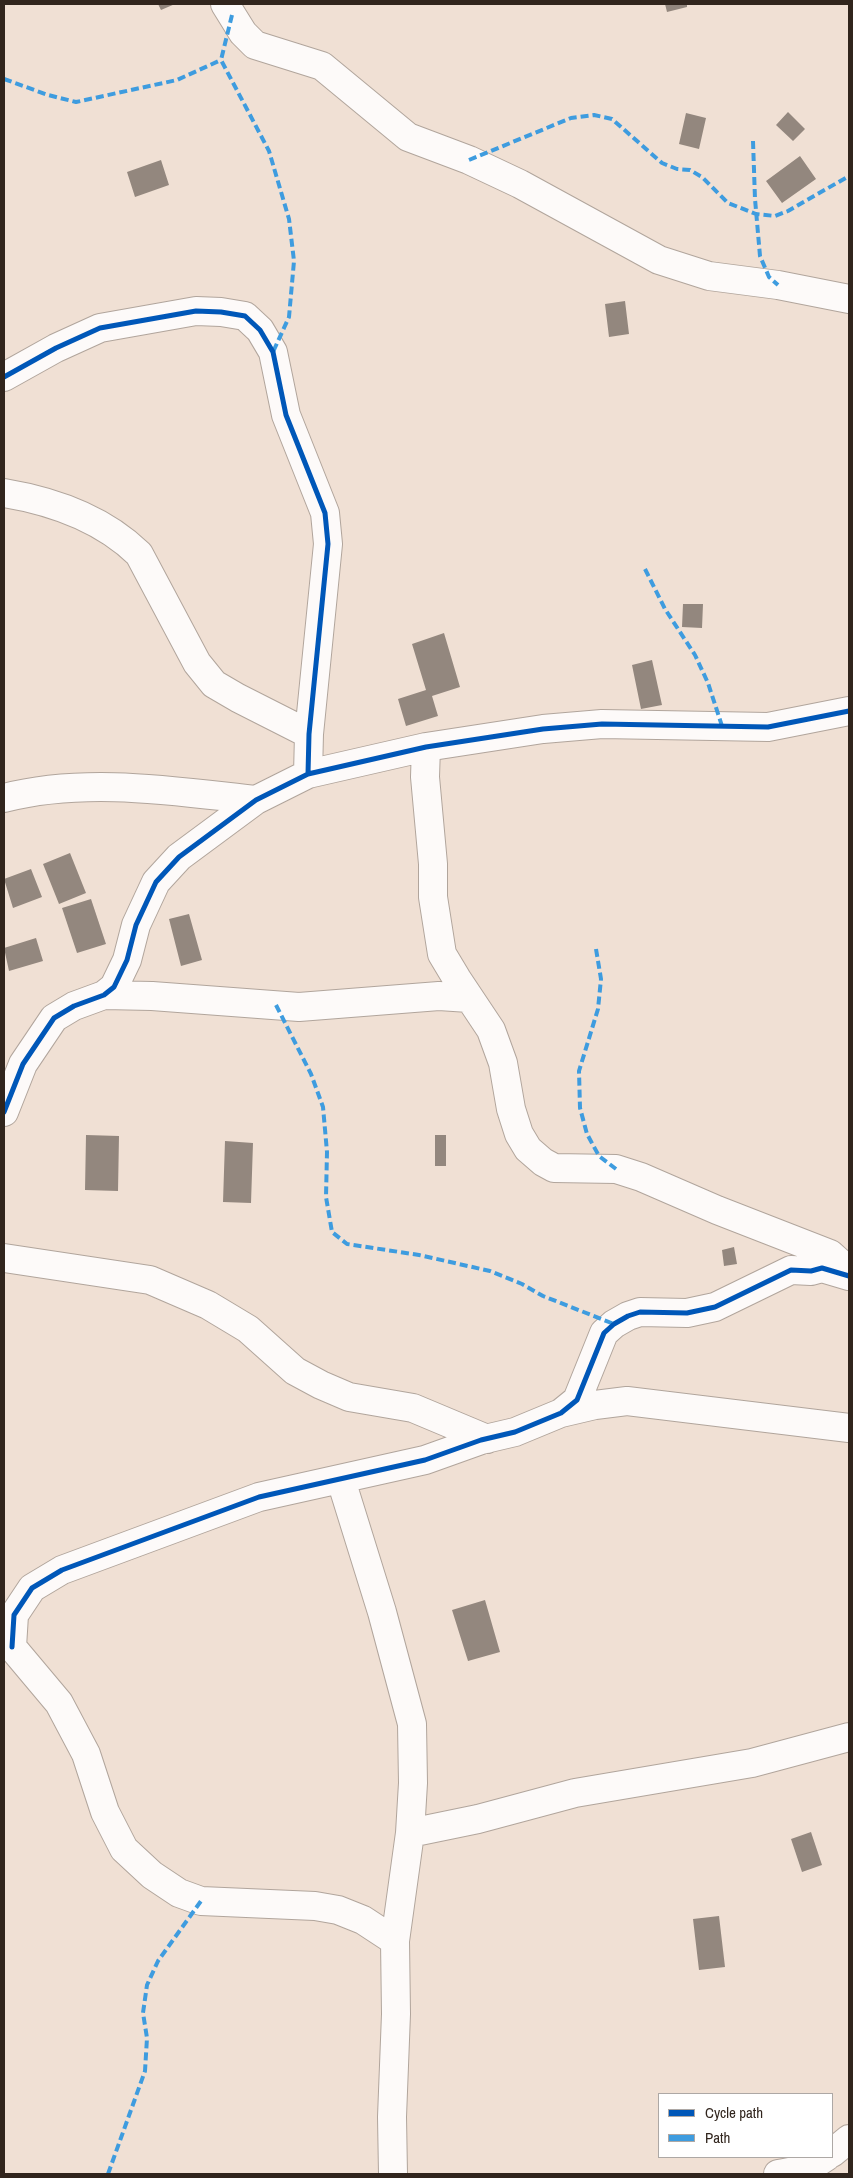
<!DOCTYPE html>
<html>
<head>
<meta charset="utf-8">
<style>
  body { margin:0 }
  #map { position:relative; width:853px; height:2178px; overflow:hidden; background:#f0e0d4; font-family:"Archivo Narrow",sans-serif }
  canvas { display:block }
  .frame { position:absolute; inset:0; border:5px solid #31251d; pointer-events:none }
  .legend { position:absolute; left:658px; top:2093px; width:175px; height:65px; box-sizing:border-box; background:#fff; border:1px solid #ada8a5; margin:0; padding:6px 9px; list-style:none; font-size:15px; color:#31251d }
  .legend li { display:flex; align-items:center; gap:10px; height:25px }
  .legend b { width:25px; border:1px solid #ada8a5 }
</style>
</head>
<body>
<div id="map">
<canvas width="853" height="2178"></canvas>
<div class="frame"></div>
<ul class="legend">
<li><b style="height:6px;background:#0057b8"></b>Cycle path</li>
<li><b style="height:6px;background:#3e9cdf"></b>Path</li>
</ul>
</div>
<script>
const c = document.querySelector('canvas').getContext('2d');
c.lineJoin = 'round';
function fillPath(path, color) {
  c.fillStyle = color;
  c.fill(path, 'evenodd');
}
function strokePath(path, color, width, dash) {
  c.strokeStyle = color;
  c.lineWidth = width;
  c.lineCap = dash ? 'butt' : 'round';
  c.setLineDash(dash || []);
  c.stroke(path);
}
const building = new Path2D(`
  M 158,4 L 175,4 L 161,10 Z
  M 665,4 L 687,4 L 687,7 L 667,12 Z
  M 788,112 L 805,129 L 793,141 L 776,125 Z
  M 686,113 L 706,118 L 699,149 L 679,144 Z
  M 800,156 L 816,179 L 782,203 L 766,181 Z
  M 161,160 L 169,185 L 135,197 L 127,172 Z
  M 625,301 L 629,334 L 609,337 L 605,304 Z
  M 683,604 L 703,604 L 702,628 L 682,627 Z
  M 444,633 L 460,687 L 432,696 L 438,716 L 406,726 L 398,699 L 426,690 L 412,644 Z
  M 652,660 L 662,705 L 641,709 L 632,665 Z
  M 70,853 L 86,893 L 59,904 L 43,864 Z
  M 31,869 L 42,897 L 13,908 L 4,879 Z
  M 91,899 L 106,944 L 77,953 L 62,908 Z
  M 189,914 L 202,960 L 181,966 L 169,919 Z
  M 36,938 L 43,961 L 9,971 L 4,948 Z
  M 86,1135 L 119,1136 L 118,1191 L 85,1190 Z
  M 435,1135 L 446,1135 L 446,1166 L 435,1166 Z
  M 225,1141 L 253,1143 L 251,1203 L 223,1202 Z
  M 734,1247 L 737,1264 L 724,1266 L 722,1250 Z
  M 485,1600 L 500,1652 L 468,1661 L 452,1610 Z
  M 811,1832 L 822,1865 L 802,1872 L 791,1839 Z
  M 719,1916 L 725,1967 L 699,1970 L 693,1919 Z`);
const minor = new Path2D(`
  M 225,4 L 243,33 L 255,45 L 322,66 L 408,137 L 469,160 L 520,184 L 659,260 L 709,276 L 778,285 L 849,299
  M 4,377 L 56,348 L 100,328 L 196,311 L 221,312 L 245,316 L 260,330 L 273,352 L 286,415 L 325,513 L 328,544 L 309,734 L 308,774
  M 4,493 C 52,501 103,519 139,554 L 197,663 L 214,684 L 238,698 L 309,734
  M 426,747 L 425,777 L 433,864 L 433,897 L 442,954 L 457,979 L 491,1030 L 503,1063 L 511,1109 L 519,1134 L 528,1149 L 543,1162 L 554,1168 L 616,1169 L 641,1177 L 717,1210 L 830,1254 L 849,1271
  M 4,798 C 86,777 173,791 256,800
  M 104,995 L 152,996 L 299,1007 L 439,996 L 469,998
  M 4,1112 L 23,1064 L 54,1018 L 74,1006 L 104,995 L 114,987 L 127,960 L 136,925 L 156,882 L 179,857 L 256,800 L 308,774 L 426,747 L 543,729 L 602,724 L 768,727 L 849,711
  M 4,1258 L 150,1280 L 208,1305 L 248,1329 L 295,1371 L 321,1385 L 349,1397 L 413,1408 L 487,1439
  M 561,1413 L 595,1405 L 627,1401 L 849,1428
  M 341,1480 L 382,1612 L 412,1724 L 413,1783 L 410,1833 L 395,1941 L 396,2014 L 392,2117 L 393,2174
  M 4,1641 L 12,1647 L 59,1703 L 86,1754 L 105,1812 L 124,1849 L 152,1875 L 179,1893 L 201,1901 L 315,1906 L 338,1910 L 363,1920 L 395,1941
  M 12,1647 L 14,1615 L 32,1588 L 62,1570 L 259,1497 L 425,1460 L 481,1440 L 515,1432 L 561,1413 L 577,1400 L 604,1333 L 614,1324 L 628,1316 L 640,1312 L 687,1313 L 715,1307 L 791,1270 L 811,1271 L 822,1268 L 849,1276
  M 410,1833 L 478,1819 L 575,1793 L 752,1763 L 849,1737
  M 832,2153 L 849,2139
  M 778,2174 C 796,2171 811,2168 826,2157`);
const quiet = new Path2D(`
  M 232,15 L 221,60 L 269,151 L 289,219 L 294,261 L 289,317 L 273,352
  M 4,79 L 48,95 L 76,102 L 177,80 L 221,60
  M 753,141 L 755,199 L 760,256 L 769,277 L 778,285
  M 469,160 L 571,118 L 594,115 L 612,119 L 662,163 L 677,169 L 690,170 L 702,177 L 728,203 L 756,214 L 775,216 L 788,211 L 849,176
  M 645,569 L 665,609 L 695,655 L 708,683 L 722,726
  M 596,949 L 601,979 L 598,1009 L 579,1071 L 580,1108 L 587,1134 L 599,1156 L 616,1169
  M 276,1005 L 311,1074 L 323,1107 L 327,1152 L 326,1197 L 332,1232 L 347,1244 L 419,1255 L 490,1271 L 522,1284 L 543,1296 L 614,1324
  M 108,2174 L 145,2071 L 147,2038 L 143,2013 L 147,1985 L 158,1961 L 201,1901`);
const cycleway = new Path2D(`
  M 4,377 L 56,348 L 100,328 L 196,311 L 221,312 L 245,316 L 260,330 L 273,352 L 286,415 L 325,513 L 328,544 L 309,734 L 308,774
  M 4,1112 L 23,1064 L 54,1018 L 74,1006 L 104,995 L 114,987 L 127,960 L 136,925 L 156,882 L 179,857 L 256,800 L 308,774 L 426,747 L 543,729 L 602,724 L 768,727 L 849,711
  M 12,1647 L 14,1615 L 32,1588 L 62,1570 L 259,1497 L 425,1460 L 481,1440 L 515,1432 L 561,1413 L 577,1400 L 604,1333 L 614,1324 L 628,1316 L 640,1312 L 687,1313 L 715,1307 L 791,1270 L 811,1271 L 822,1268 L 849,1276`);
fillPath(building, '#93877e');
strokePath(minor, '#b1a59c', 30);
strokePath(minor, '#fdfaf9', 28);
strokePath(quiet, '#3e9cdf', 4, [8, 4]);
strokePath(cycleway, '#0057b8', 5);
</script>
</body>
</html>
